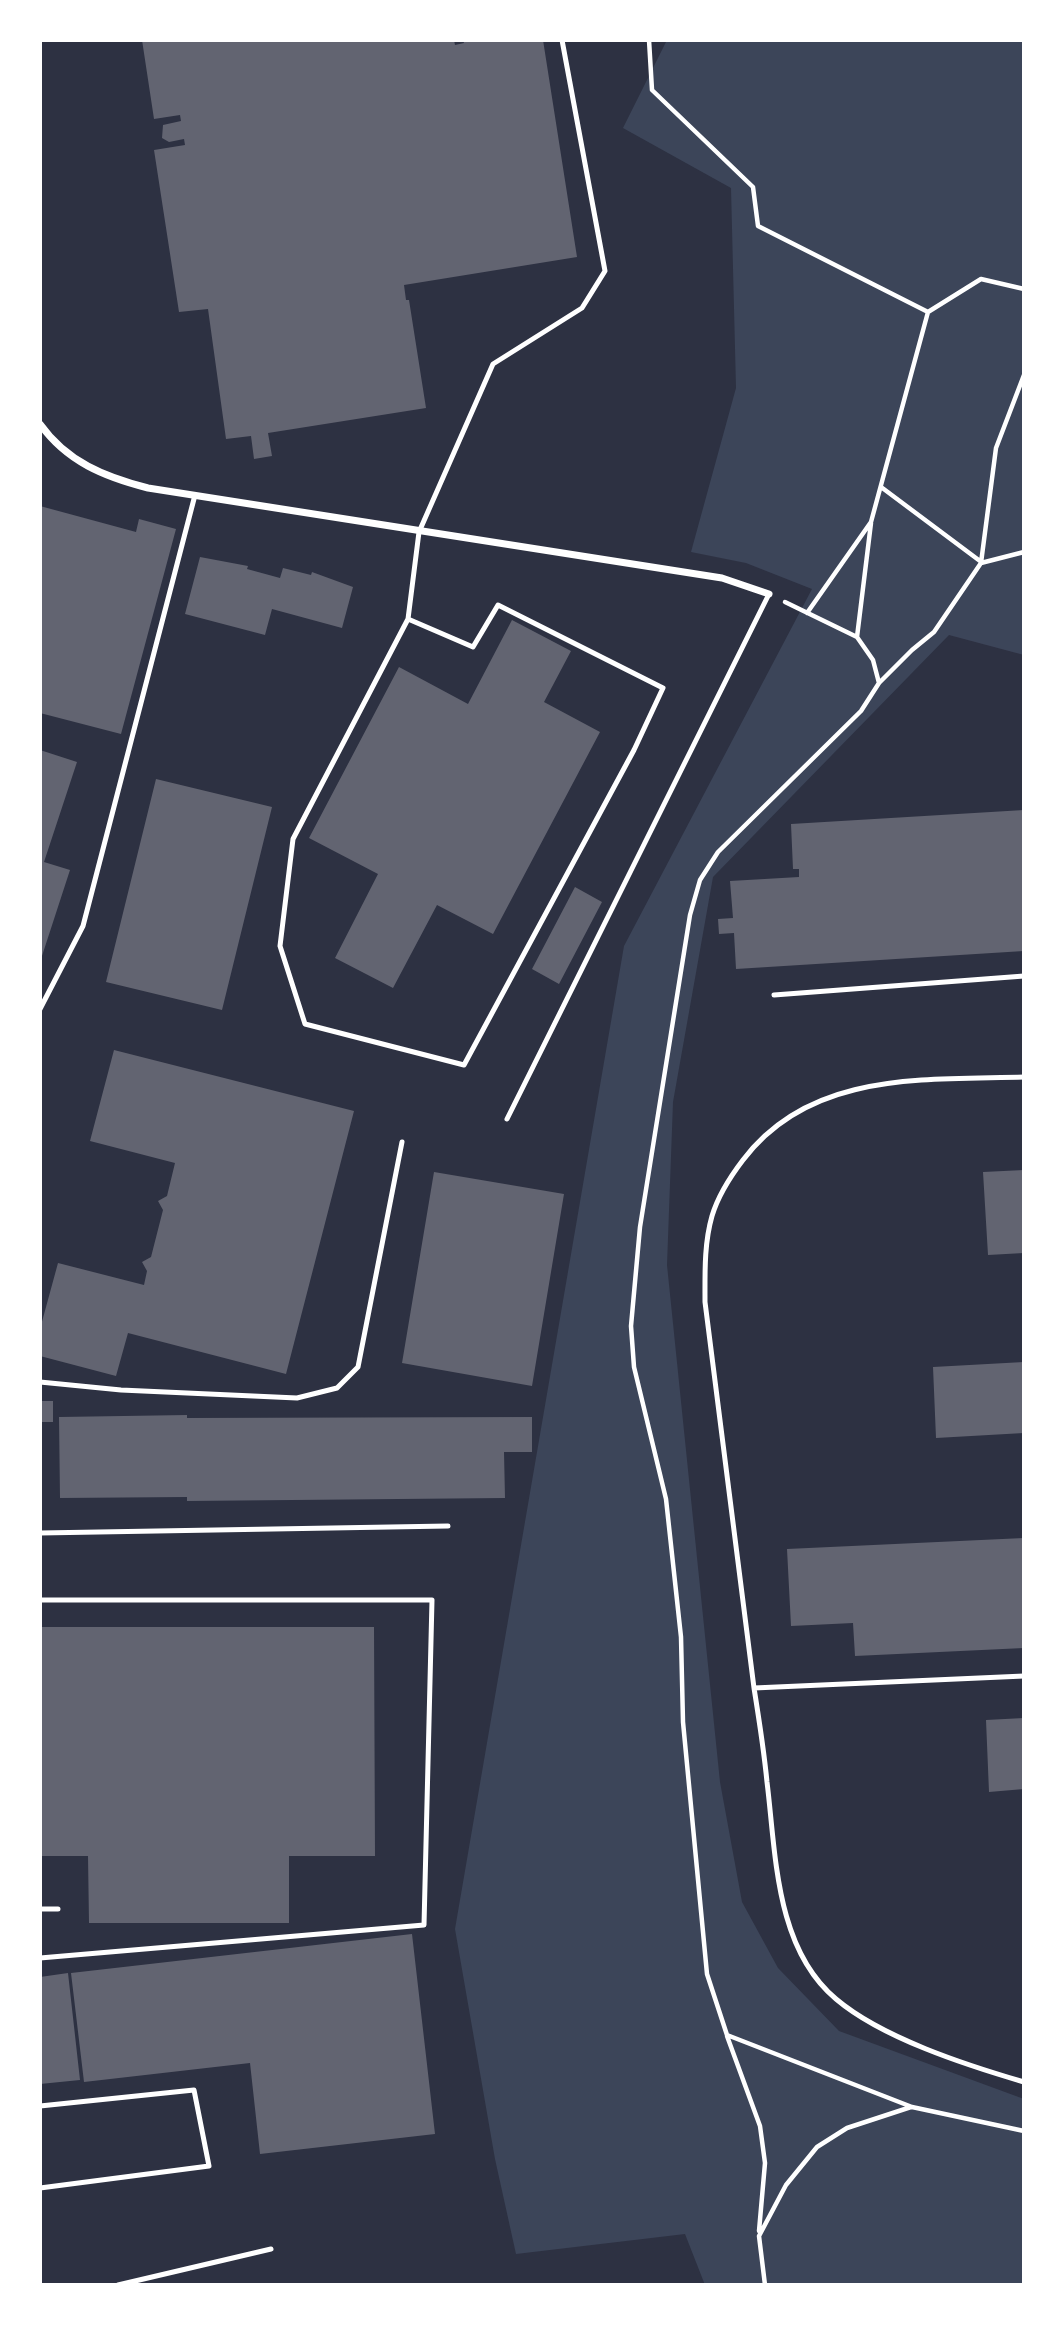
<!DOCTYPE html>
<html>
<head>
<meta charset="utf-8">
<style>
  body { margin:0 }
  #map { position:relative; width:1064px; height:2325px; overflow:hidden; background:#2d3142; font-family:Bitter,serif }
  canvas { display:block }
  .frame { position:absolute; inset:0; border:42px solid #fff; pointer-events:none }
</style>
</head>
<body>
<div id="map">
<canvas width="1064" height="2325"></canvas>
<div class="frame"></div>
</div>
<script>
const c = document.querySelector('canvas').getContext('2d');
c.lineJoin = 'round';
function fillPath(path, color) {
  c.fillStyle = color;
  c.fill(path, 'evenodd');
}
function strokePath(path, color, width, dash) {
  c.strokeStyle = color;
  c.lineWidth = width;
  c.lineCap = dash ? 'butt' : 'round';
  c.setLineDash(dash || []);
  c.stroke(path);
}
const green = new Path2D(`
  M 667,40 L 1024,40 L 1024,655 L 949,635 L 713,877 L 673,1102 L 667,1265 L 720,1782 L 742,1902 L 778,1968 L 839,2031 L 1024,2099 L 1024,2285 L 705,2285 L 685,2234 L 516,2254 L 495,2159 L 455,1929 L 624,946 L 812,589 L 746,563 L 691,552 L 736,388 L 731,188 L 623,128 Z`);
const building = new Path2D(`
  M 142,40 L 454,40 L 455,45 L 464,43 L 463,40 L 543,40 L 577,257 L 404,285 L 406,300 L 409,300 L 426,408 L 268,433 L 272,456 L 254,459 L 251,436 L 226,439 L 208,309 L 179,312 L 154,150 L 185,145 L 184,139 L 169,142 L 162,138 L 163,125 L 181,121 L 180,115 L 154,119 Z
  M 40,506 L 136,532 L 139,519 L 176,529 L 121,734 L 40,713 Z
  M 200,557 L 248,566 L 247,569 L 280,578 L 283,568 L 311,575 L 312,572 L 353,587 L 342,628 L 272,609 L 265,635 L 185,614 Z
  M 512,620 L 571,651 L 544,702 L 600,732 L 493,934 L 437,905 L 393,988 L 335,958 L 378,874 L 309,838 L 399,667 L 468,704 Z
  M 40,750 L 77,762 L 44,862 L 70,870 L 41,959 Z
  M 156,779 L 272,807 L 222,1010 L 106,982 Z
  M 1024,810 L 1024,951 L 736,969 L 734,933 L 719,934 L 718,919 L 733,918 L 730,881 L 799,877 L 799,869 L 793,869 L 791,824 Z
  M 575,887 L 602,902 L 559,984 L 532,969 Z
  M 114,1050 L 354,1111 L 286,1374 L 128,1333 L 116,1376 L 40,1356 L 40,1329 L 58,1263 L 144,1285 L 147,1271 L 142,1262 L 151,1257 L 163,1210 L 158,1201 L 167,1196 L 175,1163 L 90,1141 Z
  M 1024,1170 L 1024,1253 L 988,1255 L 983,1172 Z
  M 434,1172 L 564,1194 L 532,1386 L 402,1363 Z
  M 1024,1362 L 1024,1433 L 936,1438 L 933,1367 Z
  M 40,1401 L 53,1401 L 53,1422 L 40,1422 Z
  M 187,1415 L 187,1418 L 532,1417 L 532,1452 L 504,1452 L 505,1498 L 187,1501 L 187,1497 L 60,1498 L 59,1417 Z
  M 1024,1538 L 1024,1648 L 855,1656 L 853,1623 L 791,1626 L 787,1549 Z
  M 40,1627 L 374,1627 L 375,1856 L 289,1856 L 289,1923 L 89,1923 L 88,1856 L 40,1856 Z
  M 1024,1718 L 1024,1789 L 989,1792 L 986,1720 Z
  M 412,1934 L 435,2134 L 260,2154 L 250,2063 L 84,2082 L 71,1973 Z
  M 68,1973 L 80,2080 L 40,2084 L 40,1977 Z`);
const path = new Path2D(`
  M 649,40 L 652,90 L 753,187 L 758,226 L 928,312 L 981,279 L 1024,289
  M 1024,375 L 996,448 L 981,563 L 934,632 L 912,650 L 879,683 L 861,711 L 718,852 L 700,880 L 690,915 L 640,1227 L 631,1326 L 634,1367 L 666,1499 L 681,1637 L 683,1722 L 707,1974 L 727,2035 L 912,2107 L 1024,2131
  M 881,487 L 980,561
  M 981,563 L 1024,552
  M 785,602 L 857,637 L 873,660 L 879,683
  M 807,613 L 871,522 L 928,312
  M 857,637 L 871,523
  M 727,2036 L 760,2126 L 765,2163 L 759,2231
  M 765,2285 L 759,2236 L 786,2185 L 817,2147 L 847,2128 L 911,2107`);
const service = new Path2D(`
  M 408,619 L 473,647 L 498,605 L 663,688 L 634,750 L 464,1065 L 305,1024 L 280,946 L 293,839 L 408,619 L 419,532 L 493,364 L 582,308 L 605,271 L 562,40
  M 774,995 L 1024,976
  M 40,1009 L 83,926 L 195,495
  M 1024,1077 C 923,1080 810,1071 743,1160 C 730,1177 718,1196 712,1216 C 704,1244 705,1273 705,1302 L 754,1688 L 1024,1676
  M 507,1119 L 769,594
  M 40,1382 L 121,1390 L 297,1398 L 337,1388 L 358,1367 L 402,1142
  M 40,1533 L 448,1526
  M 40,1600 L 432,1600 L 424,1925 L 40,1958
  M 754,1688 C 759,1719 764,1751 767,1782 C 776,1854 775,1948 836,1999 C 882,2038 966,2065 1024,2082
  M 40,1909 L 58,1909
  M 40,2106 L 194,2090 L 209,2166 L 40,2188
  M 118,2285 L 271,2249`);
const minor = new Path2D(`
  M 40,424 C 67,462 105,477 148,488 L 722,578 L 769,594`);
fillPath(green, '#3c4559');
fillPath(building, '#626471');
strokePath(path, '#fff', 4.5);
strokePath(service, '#fff', 5);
strokePath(minor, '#fff', 7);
</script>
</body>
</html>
